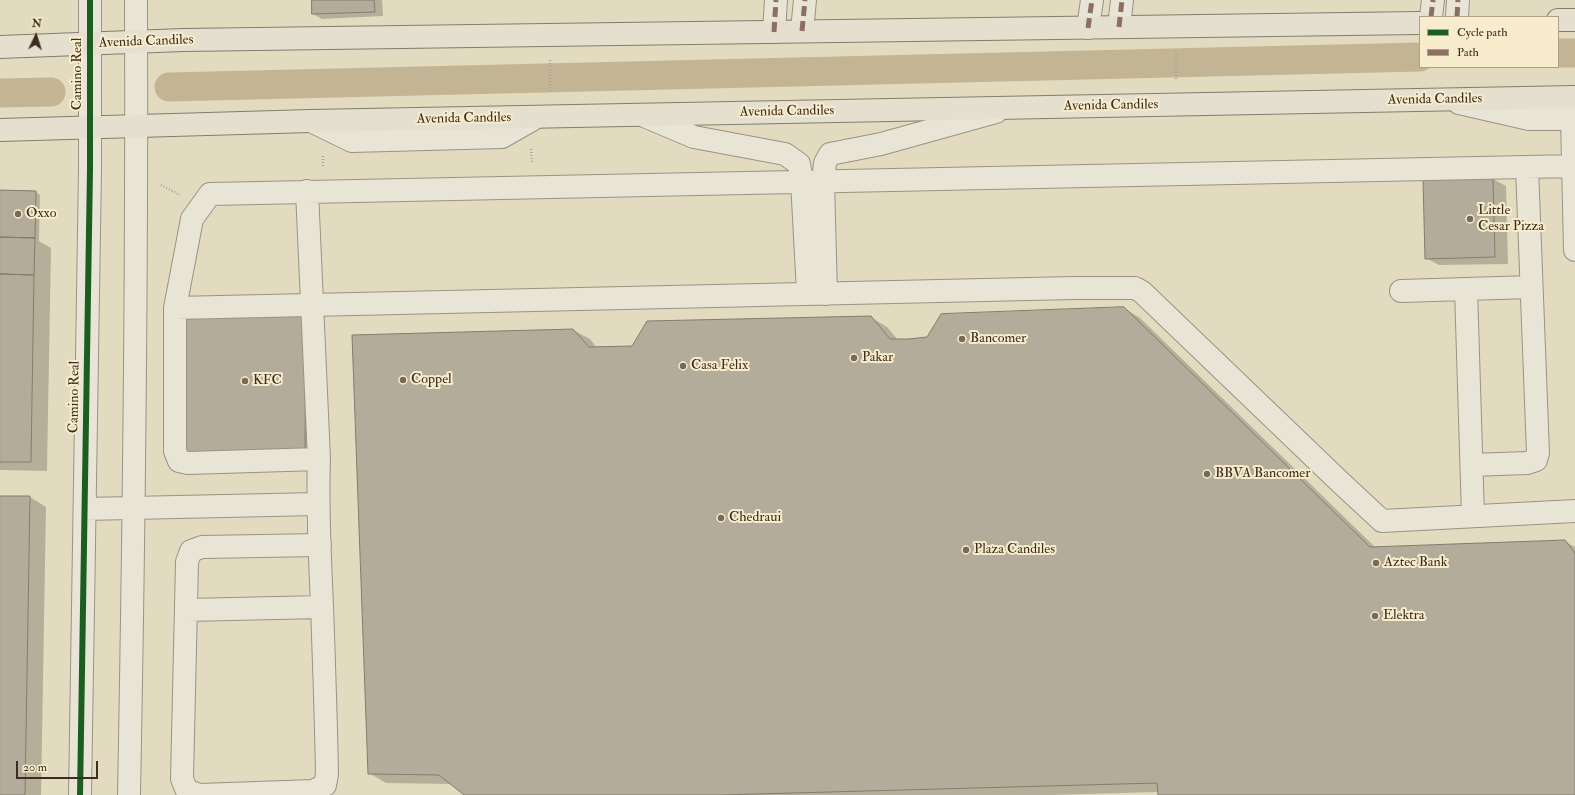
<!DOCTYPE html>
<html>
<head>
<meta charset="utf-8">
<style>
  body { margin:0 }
  #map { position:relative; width:1575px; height:795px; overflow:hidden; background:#e3dbc0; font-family:"IM FELL Double Pica",serif }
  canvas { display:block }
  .legend { position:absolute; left:1419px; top:16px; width:140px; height:52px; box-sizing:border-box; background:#f7edcc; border:1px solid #ada087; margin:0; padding:5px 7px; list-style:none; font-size:12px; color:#3e2c20 }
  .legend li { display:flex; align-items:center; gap:8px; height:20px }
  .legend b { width:20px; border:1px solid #ada087 }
  .north { position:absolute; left:16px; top:16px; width:40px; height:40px; -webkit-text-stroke:3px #f7edcc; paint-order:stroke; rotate:4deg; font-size:11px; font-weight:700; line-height:16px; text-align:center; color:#3e2c20 }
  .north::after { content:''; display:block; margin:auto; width:14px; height:18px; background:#3e2c20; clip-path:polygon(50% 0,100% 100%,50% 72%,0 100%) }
  .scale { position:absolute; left:16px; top:761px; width:82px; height:18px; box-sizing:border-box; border:2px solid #3e2c20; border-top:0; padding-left:5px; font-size:12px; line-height:14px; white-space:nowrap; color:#3e2c20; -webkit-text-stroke:3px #f7edcc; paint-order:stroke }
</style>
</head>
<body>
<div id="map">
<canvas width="1575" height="795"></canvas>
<ul class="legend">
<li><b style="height:5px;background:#1b5e20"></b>Cycle path</li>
<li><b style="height:5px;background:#8d6e63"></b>Path</li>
</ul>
<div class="north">N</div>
<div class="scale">20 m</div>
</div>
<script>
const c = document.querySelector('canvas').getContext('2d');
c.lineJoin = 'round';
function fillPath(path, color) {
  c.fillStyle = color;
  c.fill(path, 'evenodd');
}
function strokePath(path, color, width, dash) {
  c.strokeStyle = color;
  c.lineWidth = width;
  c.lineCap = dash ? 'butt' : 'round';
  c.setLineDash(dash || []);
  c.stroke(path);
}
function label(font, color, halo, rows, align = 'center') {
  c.font = font + ' "IM FELL Double Pica",serif';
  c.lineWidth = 4;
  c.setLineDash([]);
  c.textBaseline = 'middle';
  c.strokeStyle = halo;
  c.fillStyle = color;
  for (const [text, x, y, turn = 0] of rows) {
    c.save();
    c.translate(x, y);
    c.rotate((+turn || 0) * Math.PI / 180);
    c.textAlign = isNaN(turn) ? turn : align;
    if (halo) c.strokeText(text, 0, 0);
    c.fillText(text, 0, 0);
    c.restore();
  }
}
const shadow = new Path2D(`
  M 313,0 L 382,0 L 383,16 L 322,19 L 313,14 Z
  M 1493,179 L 1506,186 L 1508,264 L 1439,265 L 1426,258 L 1424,181 Z
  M 0,191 L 36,192 L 40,195 L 39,241 L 51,248 L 47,471 L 0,470 Z
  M 1124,308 L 1140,318 L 1376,548 L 1564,541 L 1575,547 L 1575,795 L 1159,795 L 1158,792 L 1051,795 L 466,795 L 452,784 L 386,783 L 369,773 L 573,330 L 590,339 L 597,348 L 632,346 L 870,317 L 887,327 L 898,340 L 927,338 Z
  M 306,313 L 321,459 L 184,452 Z
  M 0,497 L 30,497 L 46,507 L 41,795 L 0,795 Z`);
const canal = new Path2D(`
  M 1558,53 L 1575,53
  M 169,87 L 1420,57
  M 0,93 L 51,92`);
const building = new Path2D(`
  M 312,0 L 374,0 L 375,12 L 312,14 Z
  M 1493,178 L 1495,257 L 1425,259 L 1423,180 Z
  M 0,190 L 36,191 L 35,238 L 0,237 Z
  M 0,237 L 35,238 L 34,275 L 0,274 Z
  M 0,274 L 34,275 L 31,462 L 0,462 Z
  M 1124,307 L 1370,547 L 1565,540 L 1575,553 L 1575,795 L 1158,795 L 1157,783 L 720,795 L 464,795 L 439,775 L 368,774 L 352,335 L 573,329 L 589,347 L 632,346 L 647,321 L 871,316 L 890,339 L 908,339 L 927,337 L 941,314 Z
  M 186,310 L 306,312 L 305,451 L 183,452 Z
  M 0,496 L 30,496 L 25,795 L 0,795 Z`);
const path = new Path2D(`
  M 1176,51 L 1176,80
  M 550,60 L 550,91
  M 531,149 L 532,162
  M 323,156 L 323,167
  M 161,185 L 180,195`);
const minor = new Path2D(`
  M 1431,17 L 1433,0
  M 1457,17 L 1458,0
  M 1119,27 L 1122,0
  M 1088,28 L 1092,0
  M 802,31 L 805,0
  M 774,32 L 776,0
  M 1459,103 L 1529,119 L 1575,119
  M 642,115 L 694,137 L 785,154 L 799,164 L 802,181 L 808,293
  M 1572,119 L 1575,250
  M 311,121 L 352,141 L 502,137 L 537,117
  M 307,191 L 319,459 C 317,508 320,557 322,606 C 324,662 326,718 327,774 L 325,785 L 313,791 L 200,795 L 187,791 L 182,779 L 187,562 L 191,551 L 202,547 L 320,545
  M 1466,289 L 1473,516
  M 1401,291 L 1531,287
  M 826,294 L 823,181 L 825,163 L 830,154 L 881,144 L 996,112
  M 175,308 L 1074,288 L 1135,288 L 1142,292 L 1339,481 L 1382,521 L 1575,511
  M 319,459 L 188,463 L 179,461 L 175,451 L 175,308 L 192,219 L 210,194 L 1575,166
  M 1472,465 L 1527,463 L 1536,460 L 1538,453 L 1527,167
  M 85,509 L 317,504
  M 186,610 L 322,607
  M 80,795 L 90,169 L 90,0
  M 129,795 C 134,530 137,265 136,0`);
const major = new Path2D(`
  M 1558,20 L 1575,20
  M 0,47 L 183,40 L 1420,23
  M 0,130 L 311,121 L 1575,97`);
const quiet = new Path2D(`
  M 1431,17 L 1433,0
  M 1457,17 L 1458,0
  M 1119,27 L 1122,0
  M 1088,28 L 1092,0
  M 802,31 L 805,0
  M 774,32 L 776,0`);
const cycleway = new Path2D(`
  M 80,795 L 90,169 L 90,0`);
const markers = [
  [18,214,4,"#786958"],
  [1470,219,4,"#786958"],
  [962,339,4,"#786958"],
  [854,358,4,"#786958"],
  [683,366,4,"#786958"],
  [403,380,4,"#786958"],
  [245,381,4,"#786958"],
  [1207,474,4,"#786958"],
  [721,518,4,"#786958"],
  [966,550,4,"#786958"],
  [1376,563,4,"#786958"],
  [1375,616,4,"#786958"]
];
const streetNames = [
  ["Avenida Candiles",146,42,-2],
  ["Camino Real",78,74,-90],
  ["Avenida Candiles",1435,100,-1],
  ["Avenida Candiles",1111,106,-1],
  ["Avenida Candiles",787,112,-1],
  ["Avenida Candiles",464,119,-1],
  ["Camino Real",75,397,-89]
];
const poiNames = [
  ["Little",1478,211],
  ["Cesar Pizza",1478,227],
  ["Oxxo",26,214],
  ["Bancomer",970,339],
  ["Pakar",862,358],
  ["Casa Felix",691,366],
  ["Coppel",411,380],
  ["KFC",253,381],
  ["BBVA Bancomer",1215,474],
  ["Chedraui",729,518],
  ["Plaza Candiles",974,550],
  ["Aztec Bank",1384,563],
  ["Elektra",1383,616]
];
fillPath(shadow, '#0003');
strokePath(canal, '#c3b593', 29);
fillPath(building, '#b3ac9a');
strokePath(building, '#837c6e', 1);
strokePath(minor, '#9a9383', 24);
strokePath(major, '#837c6e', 24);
strokePath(path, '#aba59a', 2.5, [1, 2]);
strokePath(minor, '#e8e4d6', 22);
strokePath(major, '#e4dfcf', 22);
strokePath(quiet, '#8d6e63', 5, [10, 5]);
strokePath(cycleway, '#1b5e20', 6);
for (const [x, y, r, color] of markers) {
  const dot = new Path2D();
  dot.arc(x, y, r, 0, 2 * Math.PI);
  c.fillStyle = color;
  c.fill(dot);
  strokePath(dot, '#f7edcc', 1.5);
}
label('14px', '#3e2c20', '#f7edcc', streetNames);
label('14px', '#3e2c20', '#f7edcc', poiNames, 'left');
</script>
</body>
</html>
